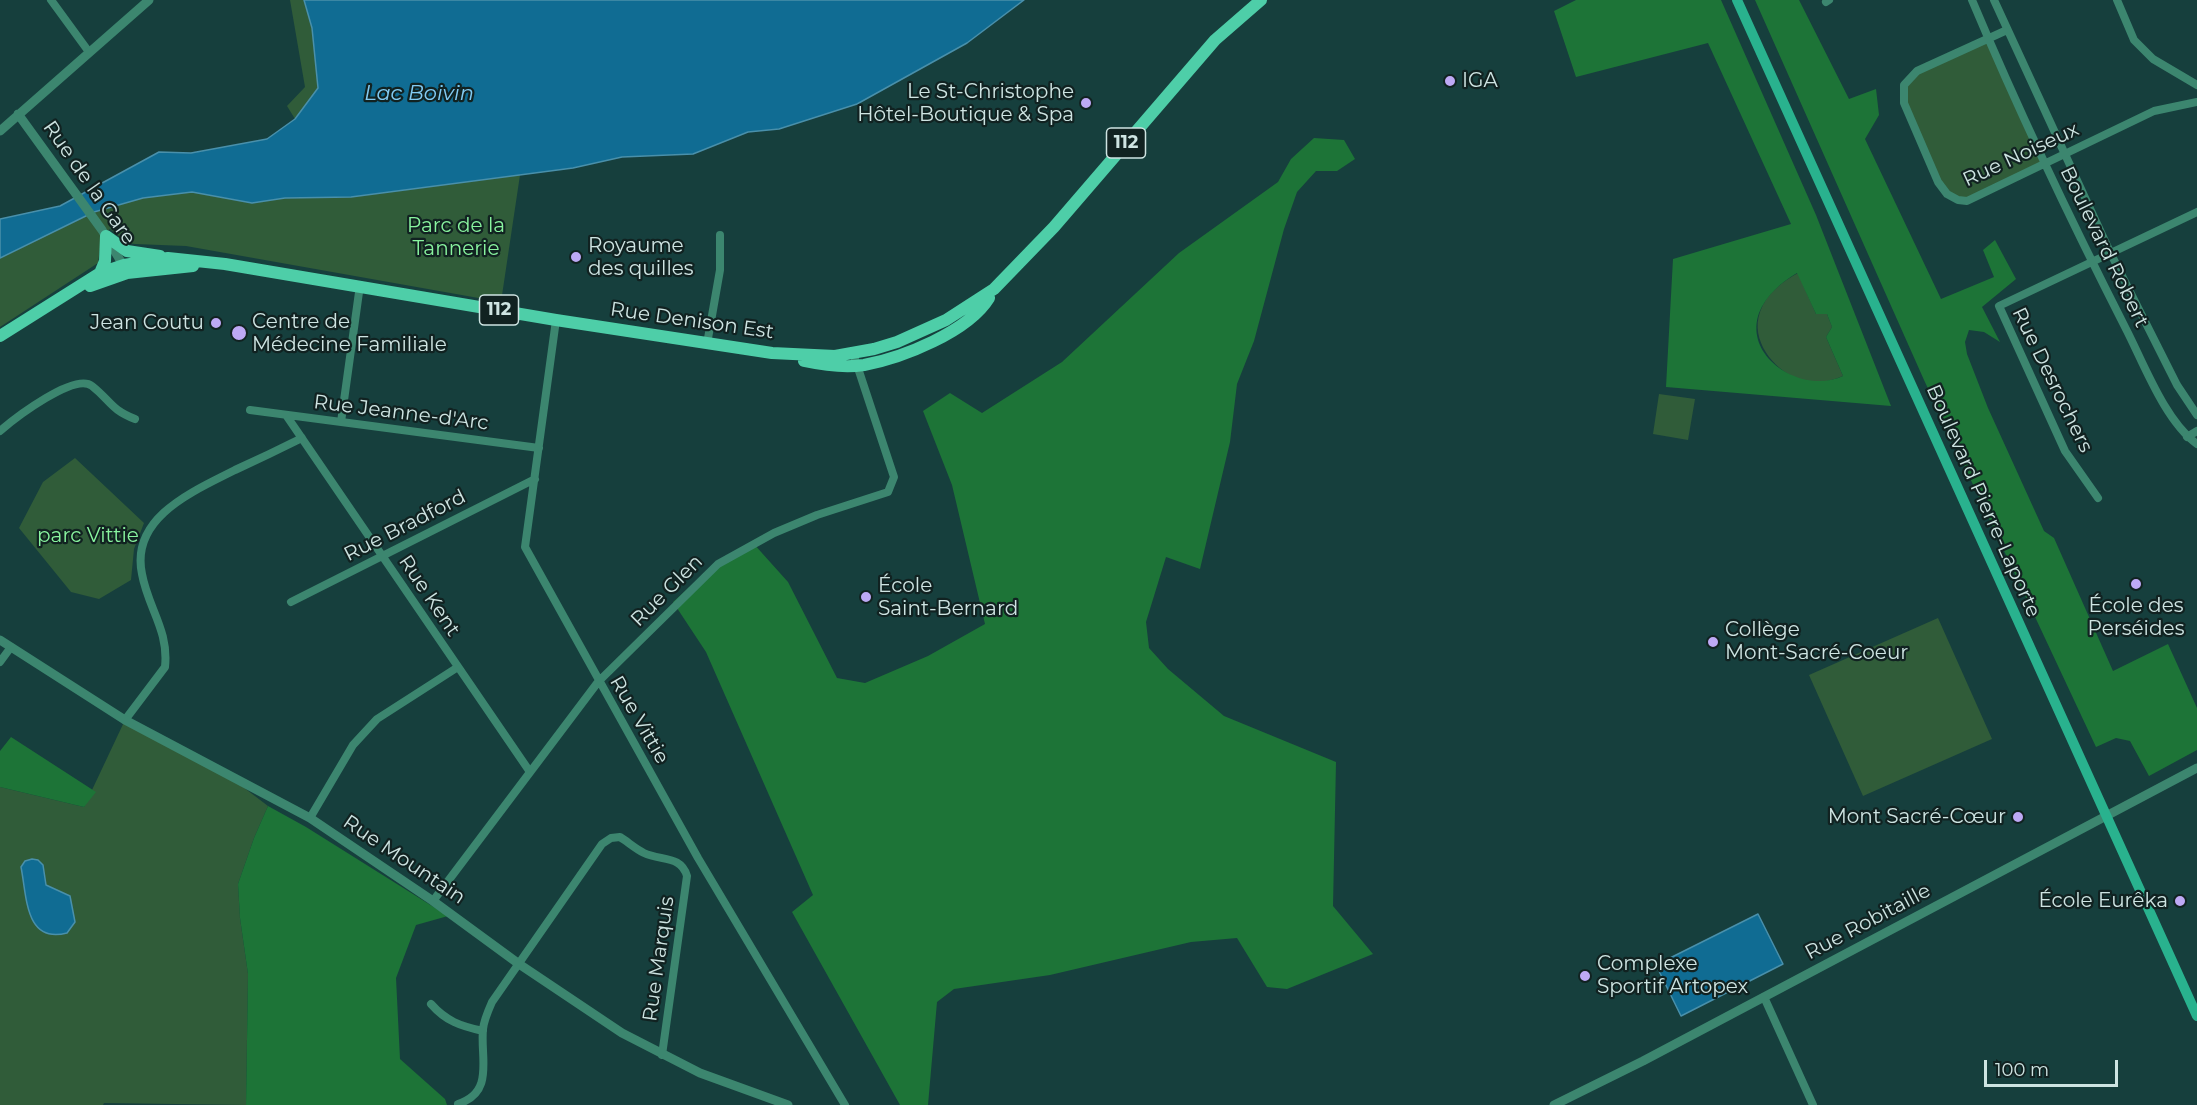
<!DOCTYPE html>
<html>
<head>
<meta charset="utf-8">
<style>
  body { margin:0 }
  #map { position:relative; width:2197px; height:1105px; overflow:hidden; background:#163f3d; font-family:Montserrat,sans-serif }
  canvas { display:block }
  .scale { position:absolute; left:1984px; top:1060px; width:134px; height:27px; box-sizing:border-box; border:3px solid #cee4e2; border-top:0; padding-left:8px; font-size:18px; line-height:21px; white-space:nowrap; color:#cee4e2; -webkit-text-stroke:4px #112221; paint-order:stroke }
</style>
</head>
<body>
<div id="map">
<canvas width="2197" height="1105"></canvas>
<div class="scale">100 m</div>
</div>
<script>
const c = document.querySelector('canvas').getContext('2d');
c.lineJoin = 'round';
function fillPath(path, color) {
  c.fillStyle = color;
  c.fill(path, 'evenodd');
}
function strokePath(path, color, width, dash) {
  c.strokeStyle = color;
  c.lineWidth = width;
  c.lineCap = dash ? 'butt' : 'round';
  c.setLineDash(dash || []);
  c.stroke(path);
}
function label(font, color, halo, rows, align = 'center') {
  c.font = font + ' Montserrat,sans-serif';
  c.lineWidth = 4.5;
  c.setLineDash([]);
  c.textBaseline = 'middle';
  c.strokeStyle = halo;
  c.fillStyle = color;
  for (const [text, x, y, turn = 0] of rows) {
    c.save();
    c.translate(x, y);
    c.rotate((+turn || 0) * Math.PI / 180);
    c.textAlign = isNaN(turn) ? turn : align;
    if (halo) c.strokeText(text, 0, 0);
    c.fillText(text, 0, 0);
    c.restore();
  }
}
const green = new Path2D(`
  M 290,0 L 304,0 L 312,28 L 318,88 L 295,119 L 287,106 L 305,87 Z
  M 1988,39 L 2044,164 L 1967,201 L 1947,194 L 1904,103 L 1909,78 Z
  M 520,175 L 501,302 L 186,246 L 135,244 L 128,243 L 110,229 L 102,235 L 98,263 L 0,327 L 0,258 L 94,212 L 143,198 L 192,192 L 252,203 L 285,198 L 351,197 Z
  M 1798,273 L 1816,314 L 1827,314 L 1832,327 L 1826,337 L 1843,376 C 1829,382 1813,385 1798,379 C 1773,369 1750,340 1760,312 C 1766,294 1782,282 1798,273 Z
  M 1659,394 L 1695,399 L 1688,440 L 1653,434 Z
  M 75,458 L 144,523 L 134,549 L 131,580 L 99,599 L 71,592 L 19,528 L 43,482 Z
  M 1938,618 L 1992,739 L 1863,796 L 1809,675 Z
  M 125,720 L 222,771 L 268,806 L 254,838 L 238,884 L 240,918 L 248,974 L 246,1105 L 104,1103 L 103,1105 L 0,1105 L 0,787 L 84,807 Z`);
const forest = new Path2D(`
  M 1576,0 L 1721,0 L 1816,215 L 1891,406 L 1666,387 L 1673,259 L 1791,224 L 1708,43 L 1576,77 L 1554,11 ZM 1797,273 L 1816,314 L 1827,314 L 1832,327 L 1826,337 L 1843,376 C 1803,395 1743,358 1759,313 C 1766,295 1782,282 1797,273 Z
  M 1755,0 L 1799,0 L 1849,99 L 1876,89 L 1879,115 L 1865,139 L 1941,299 L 1994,277 L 1983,250 L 1995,240 L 2016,279 L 1982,307 L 2000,342 L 1984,332 L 1969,330 L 1965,342 L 1967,354 L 1988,408 L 2044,531 L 2054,538 L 2113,671 L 2168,644 L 2197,708 L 2197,750 L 2149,776 L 2130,741 L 2116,738 L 2096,747 L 1924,380 Z
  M 1314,138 L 1344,140 L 1355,159 L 1337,171 L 1316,171 L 1297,192 L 1284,229 L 1254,341 L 1237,384 L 1230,442 L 1200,569 L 1166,557 L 1146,622 L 1149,648 L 1168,669 L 1224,716 L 1336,762 L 1333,906 L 1373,954 L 1287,989 L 1267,987 L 1237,938 L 1191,942 L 1050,975 L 954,989 L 937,1002 L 928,1105 L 900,1105 L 792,912 L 813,895 L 706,652 L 673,602 L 695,582 L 753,543 L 788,582 L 837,678 L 865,683 L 928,656 L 985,624 L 952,485 L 923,411 L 950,393 L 982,413 L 1062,362 L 1179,253 L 1278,182 L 1291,159 Z
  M 11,737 L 96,792 L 84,807 L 0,787 L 0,751 Z
  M 268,806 L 306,827 L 448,916 L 416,925 L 396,978 L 400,1059 L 445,1099 L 447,1105 L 246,1105 L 248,974 L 240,918 L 238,884 L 254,838 Z`);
const water = new Path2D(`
  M 304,0 L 1024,0 L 967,43 L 857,104 L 779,129 L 748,132 L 693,154 L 622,157 L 573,168 L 351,197 L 285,198 L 252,203 L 192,192 L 143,198 L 94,212 L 0,258 L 0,219 L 60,206 L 159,152 L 191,153 L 267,139 L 295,119 L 318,88 L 312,28 Z
  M 32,859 L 38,860 L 43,865 L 46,885 L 70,896 L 75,922 L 67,933 C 25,944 27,897 21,867 L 25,861 Z
  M 1758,914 L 1783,964 L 1681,1016 L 1656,965 Z`);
const minor = new Path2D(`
  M 51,0 L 89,52
  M 1972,0 C 2019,112 2071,221 2126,329 C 2144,364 2165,421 2197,444
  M 1994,0 L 2110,252 L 2177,385 L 2197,415
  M 2117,0 L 2134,40 L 2153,59 L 2197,85
  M 1826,2 L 1829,0
  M 2007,30 L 1917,71 L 1904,85 L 1904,103 L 1938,182 L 1947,194 L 1958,200 L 1967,201 L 2154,111 L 2197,102
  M 556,320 L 525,547 L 698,858 L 845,1105
  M 707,344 L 720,270 L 720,235
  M 250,410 L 539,448
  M 286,415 L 530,772
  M 341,422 L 360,285
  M 0,431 C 15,418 75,372 92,386 C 111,401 110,409 135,419
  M 2187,437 L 2197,431
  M 2098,498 L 2065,451 L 1999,306 L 2197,212
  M 291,602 L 535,479
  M 0,662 L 11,647
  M 125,720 L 165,667 C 169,630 148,608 142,574 C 130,517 194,491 235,470 C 257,460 280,449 302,438
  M 310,818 L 353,745 L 377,719 L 458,667
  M 433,901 L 598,682 L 718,564 L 774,533 L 817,515 L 888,492 L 894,477 L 853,353
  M 1764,997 L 1813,1105
  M 431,1004 C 446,1021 460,1026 483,1031
  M 458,1104 C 495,1092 480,1058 483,1029 C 484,1020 488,1011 492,1002 L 602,844 L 611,838 L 620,837 C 628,842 636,849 644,853 C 661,861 681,855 687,876 L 662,1055`);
const tertiary = new Path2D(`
  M 18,114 L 102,230 L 126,270
  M 0,131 L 149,0
  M 0,640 L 125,720 L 310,818 L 433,901 L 519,964 L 622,1033 L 700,1073 L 788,1105
  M 1554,1105 L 1643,1061 L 2197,768`);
const secondary = new Path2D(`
  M 1737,0 L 2197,1016`);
const primary = new Path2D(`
  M 106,236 L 127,251 L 160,256
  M 100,273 L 105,261 L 106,236
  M 90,286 L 127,273 L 193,266
  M 0,336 L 100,273 L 124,265 L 168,258 L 225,264 L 556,320 L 772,353 L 835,356 L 874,349 L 897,342 L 946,320 L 994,289 L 1054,227 L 1215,40 L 1261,0
  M 804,361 C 823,365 845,368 864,365 C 902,358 968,332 989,298`);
const markers = [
  [1450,81,6,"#bea9f5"],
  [1086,103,6,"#bea9f5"],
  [576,257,6,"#bea9f5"],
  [216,323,6,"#bea9f5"],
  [239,333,8,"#bea9f5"],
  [2136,584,6,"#bea9f5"],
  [866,597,6,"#bea9f5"],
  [1713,642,6,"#bea9f5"],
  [2018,817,6,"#bea9f5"],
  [2180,901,6,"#bea9f5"],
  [1585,976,6,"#bea9f5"]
];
const shields = [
  [1126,143,39],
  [499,310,39]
];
const shieldNames = [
  ["112",1126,143],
  ["112",499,310]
];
const poiNames = [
  ["IGA",1462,81],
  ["Le St-Christophe",1074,92,"right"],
  ["Hôtel-Boutique & Spa",1074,115,"right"],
  ["Royaume",588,246],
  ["des quilles",588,269],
  ["Centre de",252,322],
  ["Médecine Familiale",252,345],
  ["Jean Coutu",204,323,"right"],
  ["École",878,586],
  ["Saint-Bernard",878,609],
  ["École des",2136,606,"center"],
  ["Perséides",2136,629,"center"],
  ["Collège",1725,630],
  ["Mont-Sacré-Coeur",1725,653],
  ["Mont Sacré-Cœur",2006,817,"right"],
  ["École Eurêka",2168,901,"right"],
  ["Complexe",1597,964],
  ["Sportif Artopex",1597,987]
];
const streetNames = [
  ["Rue Noiseux",2021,155,-25],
  ["Rue de la Gare",89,183,55],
  ["Boulevard Robert",2104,247,64],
  ["Rue Denison Est",692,321,8],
  ["Rue Desrochers",2052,380,64],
  ["Rue Jeanne-d'Arc",401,413,7],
  ["Boulevard Pierre-Laporte",1983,501,66],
  ["Rue Bradford",405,526,-27],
  ["Rue Glen",667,591,-45],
  ["Rue Kent",429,596,56],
  ["Rue Vittie",639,720,60],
  ["Rue Mountain",404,860,34],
  ["Rue Robitaille",1868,922,-28],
  ["Rue Marquis",659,959,-82]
];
const parkNames = [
  ["Parc de la",456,226],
  ["Tannerie",456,249],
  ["parc Vittie",88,536]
];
const waterNames = [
  ["Lac Boivin",419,94]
];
fillPath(green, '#305c39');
fillPath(forest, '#1d7437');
fillPath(water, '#106c93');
strokePath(water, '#4990ab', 1.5);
strokePath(minor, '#3c866f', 8);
strokePath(tertiary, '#3c866f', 9);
strokePath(secondary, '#29b28e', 10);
strokePath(primary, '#4ecea8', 12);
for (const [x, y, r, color] of markers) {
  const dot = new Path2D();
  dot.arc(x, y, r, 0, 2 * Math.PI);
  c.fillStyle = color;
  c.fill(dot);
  strokePath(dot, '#112221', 2);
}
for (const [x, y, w] of shields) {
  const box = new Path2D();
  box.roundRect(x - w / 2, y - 15, w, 30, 4.5);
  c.fillStyle = '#112221';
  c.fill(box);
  strokePath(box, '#cee4e2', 1.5);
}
label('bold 18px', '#cee4e2', null, shieldNames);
label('20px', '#cee4e2', '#112221', poiNames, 'left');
label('20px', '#cee4e2', '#112221', streetNames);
label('20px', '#89f49f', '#112221', parkNames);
label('italic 21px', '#82cbf3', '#112221', waterNames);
</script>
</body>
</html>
